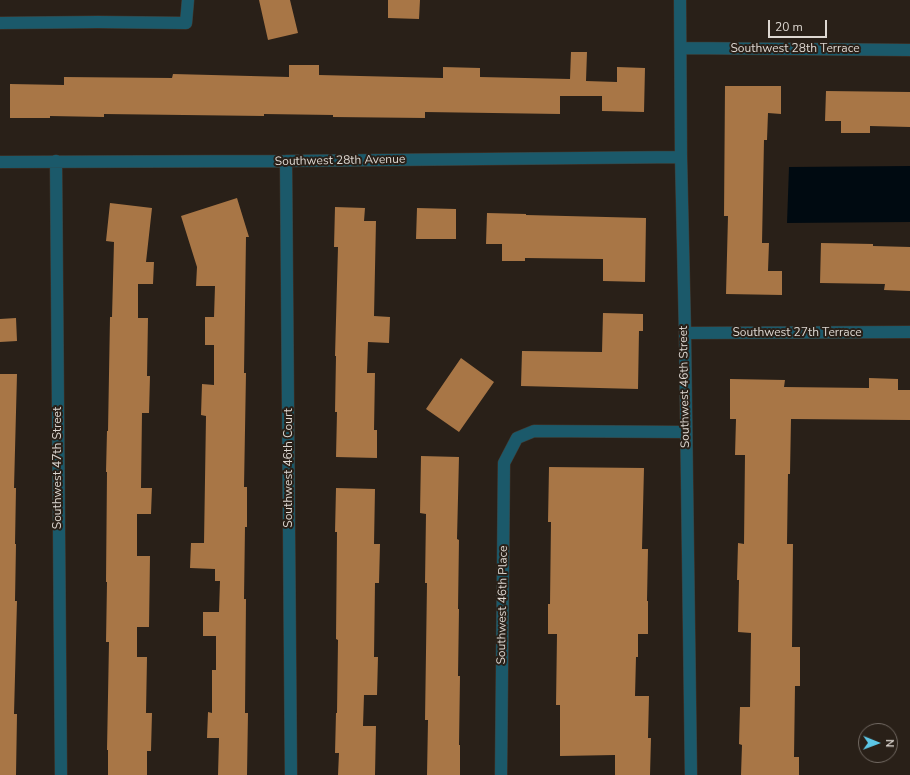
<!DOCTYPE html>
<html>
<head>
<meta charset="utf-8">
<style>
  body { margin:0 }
  #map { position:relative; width:910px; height:775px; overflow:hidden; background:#292018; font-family:"Nunito Sans",sans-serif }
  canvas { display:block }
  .north { position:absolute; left:858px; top:723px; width:40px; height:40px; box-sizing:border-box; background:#292018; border:1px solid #716962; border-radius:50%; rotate:91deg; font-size:11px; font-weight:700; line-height:16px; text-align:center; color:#ddd7d1 }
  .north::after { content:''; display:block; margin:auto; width:14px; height:18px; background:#5cc7e7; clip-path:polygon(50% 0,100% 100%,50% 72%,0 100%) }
  .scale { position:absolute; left:768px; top:20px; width:59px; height:18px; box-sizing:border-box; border:2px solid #ddd7d1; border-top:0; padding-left:5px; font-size:12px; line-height:14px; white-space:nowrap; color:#ddd7d1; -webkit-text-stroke:3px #292018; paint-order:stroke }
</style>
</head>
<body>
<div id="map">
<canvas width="910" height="775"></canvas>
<div class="north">N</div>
<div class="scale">20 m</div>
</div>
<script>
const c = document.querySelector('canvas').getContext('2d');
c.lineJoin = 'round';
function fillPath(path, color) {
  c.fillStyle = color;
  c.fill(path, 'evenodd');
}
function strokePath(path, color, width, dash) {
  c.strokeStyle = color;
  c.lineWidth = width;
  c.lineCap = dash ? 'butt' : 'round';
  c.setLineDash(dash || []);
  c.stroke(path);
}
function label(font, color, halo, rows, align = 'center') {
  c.font = font + ' "Nunito Sans",sans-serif';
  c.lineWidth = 4;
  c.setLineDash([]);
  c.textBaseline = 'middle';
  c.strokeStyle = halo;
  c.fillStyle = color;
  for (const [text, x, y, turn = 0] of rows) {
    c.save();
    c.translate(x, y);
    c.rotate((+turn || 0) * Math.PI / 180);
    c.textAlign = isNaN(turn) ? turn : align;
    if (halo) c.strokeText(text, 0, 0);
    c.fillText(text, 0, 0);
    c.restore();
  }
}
const water = new Path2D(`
  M 910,166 L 910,222 L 787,223 L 789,167 Z`);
const building = new Path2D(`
  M 259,0 L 290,0 L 298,33 L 268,40 Z
  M 388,0 L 420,0 L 419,19 L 388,18 Z
  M 571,52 L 587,52 L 586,81 L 617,82 L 617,67 L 645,68 L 644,112 L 602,111 L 602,96 L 560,96 L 560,114 L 425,112 L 425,118 L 333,117 L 333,115 L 264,114 L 264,116 L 104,114 L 104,117 L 50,116 L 50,118 L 10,118 L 10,84 L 64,85 L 64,77 L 172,78 L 173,74 L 289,77 L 289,65 L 319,65 L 319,75 L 443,78 L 443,67 L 480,68 L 480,77 L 570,79 Z
  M 725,86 L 781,86 L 781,114 L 768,113 L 767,140 L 764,140 L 762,243 L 769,243 L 768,271 L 782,271 L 782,295 L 726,294 L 728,216 L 724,216 Z
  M 826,91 L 910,92 L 910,127 L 870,126 L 870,133 L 841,133 L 841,121 L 825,121 Z
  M 237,198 L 249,237 L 246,237 L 244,373 L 246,373 L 244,487 L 247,487 L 247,527 L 245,527 L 244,599 L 246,599 L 245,713 L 248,713 L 247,775 L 218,775 L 219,738 L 207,738 L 208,712 L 212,713 L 212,670 L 216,670 L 216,636 L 203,636 L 203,612 L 219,612 L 220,581 L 215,581 L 215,569 L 190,568 L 191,543 L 204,543 L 206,416 L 201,415 L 202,384 L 214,385 L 214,345 L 205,345 L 205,317 L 214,317 L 215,286 L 196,286 L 197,267 L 181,216 Z
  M 110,203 L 152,208 L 146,262 L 154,262 L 153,284 L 138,284 L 138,318 L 148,318 L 147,376 L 150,376 L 149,413 L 142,413 L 141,488 L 152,488 L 151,514 L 137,514 L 137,556 L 150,556 L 149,627 L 137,627 L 137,657 L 147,657 L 146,713 L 152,713 L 151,751 L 147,751 L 147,775 L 108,775 L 108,750 L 107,750 L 109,642 L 106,642 L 107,582 L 106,582 L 107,472 L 106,472 L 107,431 L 108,431 L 110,317 L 112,317 L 114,242 L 106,241 Z
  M 335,207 L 365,208 L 364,221 L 376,221 L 374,316 L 390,317 L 389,343 L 368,342 L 367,373 L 375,373 L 374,430 L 377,430 L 377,458 L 336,457 L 337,412 L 335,412 L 336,356 L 335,356 L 338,247 L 334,247 Z
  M 417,208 L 456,209 L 456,239 L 416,239 Z
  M 487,213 L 526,214 L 526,215 L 646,218 L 645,282 L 603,281 L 603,259 L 525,258 L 525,261 L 502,261 L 502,244 L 486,244 Z
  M 821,243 L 873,244 L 873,246 L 910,247 L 910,291 L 884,290 L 885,284 L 820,283 Z
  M 603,313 L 643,314 L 643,331 L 639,331 L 638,389 L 521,386 L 522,351 L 602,352 Z
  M 16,318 L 17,341 L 0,342 L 0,319 Z
  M 461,358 L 494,382 L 459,432 L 426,409 Z
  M 0,374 L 17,374 L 14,488 L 16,488 L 15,544 L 16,544 L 15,601 L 17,601 L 14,714 L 17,714 L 16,775 L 0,775 Z
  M 869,378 L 898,379 L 898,390 L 910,390 L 910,420 L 791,419 L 790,474 L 788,474 L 787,544 L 793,544 L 792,647 L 800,647 L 800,686 L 795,686 L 794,757 L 799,757 L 799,775 L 741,775 L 742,745 L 739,744 L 740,707 L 750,707 L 751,633 L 738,632 L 739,580 L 737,580 L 738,543 L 744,544 L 745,455 L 735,455 L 736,419 L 730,419 L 730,379 L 785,380 L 784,387 L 869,388 Z
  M 421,456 L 459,457 L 457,539 L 459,540 L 458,609 L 459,609 L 458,676 L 460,676 L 459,745 L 460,745 L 460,775 L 427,775 L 428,720 L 425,720 L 427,583 L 425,583 L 426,514 L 420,513 Z
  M 549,467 L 644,468 L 642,549 L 648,549 L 647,601 L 648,601 L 648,634 L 638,634 L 638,657 L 636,657 L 635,696 L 649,696 L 648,738 L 651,738 L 650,775 L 615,775 L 615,755 L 560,756 L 560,705 L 556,705 L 557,634 L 548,634 L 548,604 L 550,604 L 551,522 L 548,522 Z
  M 336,488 L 375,489 L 374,544 L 380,544 L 379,583 L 375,583 L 374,657 L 378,657 L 377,695 L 364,695 L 363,726 L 376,726 L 375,775 L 338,775 L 339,753 L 335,753 L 336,713 L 337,713 L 338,640 L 336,639 L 337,532 L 335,532 Z`);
const minor = new Path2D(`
  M 680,0 L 681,157 L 685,333 L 691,775
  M 0,23 L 98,22 L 186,23 L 188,0
  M 681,48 L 910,50
  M 56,161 L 61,775
  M 286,161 L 291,775
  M 0,162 L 286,161 L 681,157
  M 685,333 L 910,332
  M 501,775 L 504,463 L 517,438 L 534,431 L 686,432`);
const streetNames = [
  ["Southwest 28th Terrace",795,49],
  ["Southwest 28th Avenue",340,161,-1],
  ["Southwest 27th Terrace",797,333],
  ["Southwest 46th Street",685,387,-91],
  ["Southwest 47th Street",58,468,-90],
  ["Southwest 46th Court",289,468,-90],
  ["Southwest 46th Place",503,605,-89]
];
fillPath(water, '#000a11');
fillPath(building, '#a87646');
strokePath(minor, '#423a32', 13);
strokePath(minor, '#1b596a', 12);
label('12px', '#ddd7d1', '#292018', streetNames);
</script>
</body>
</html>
